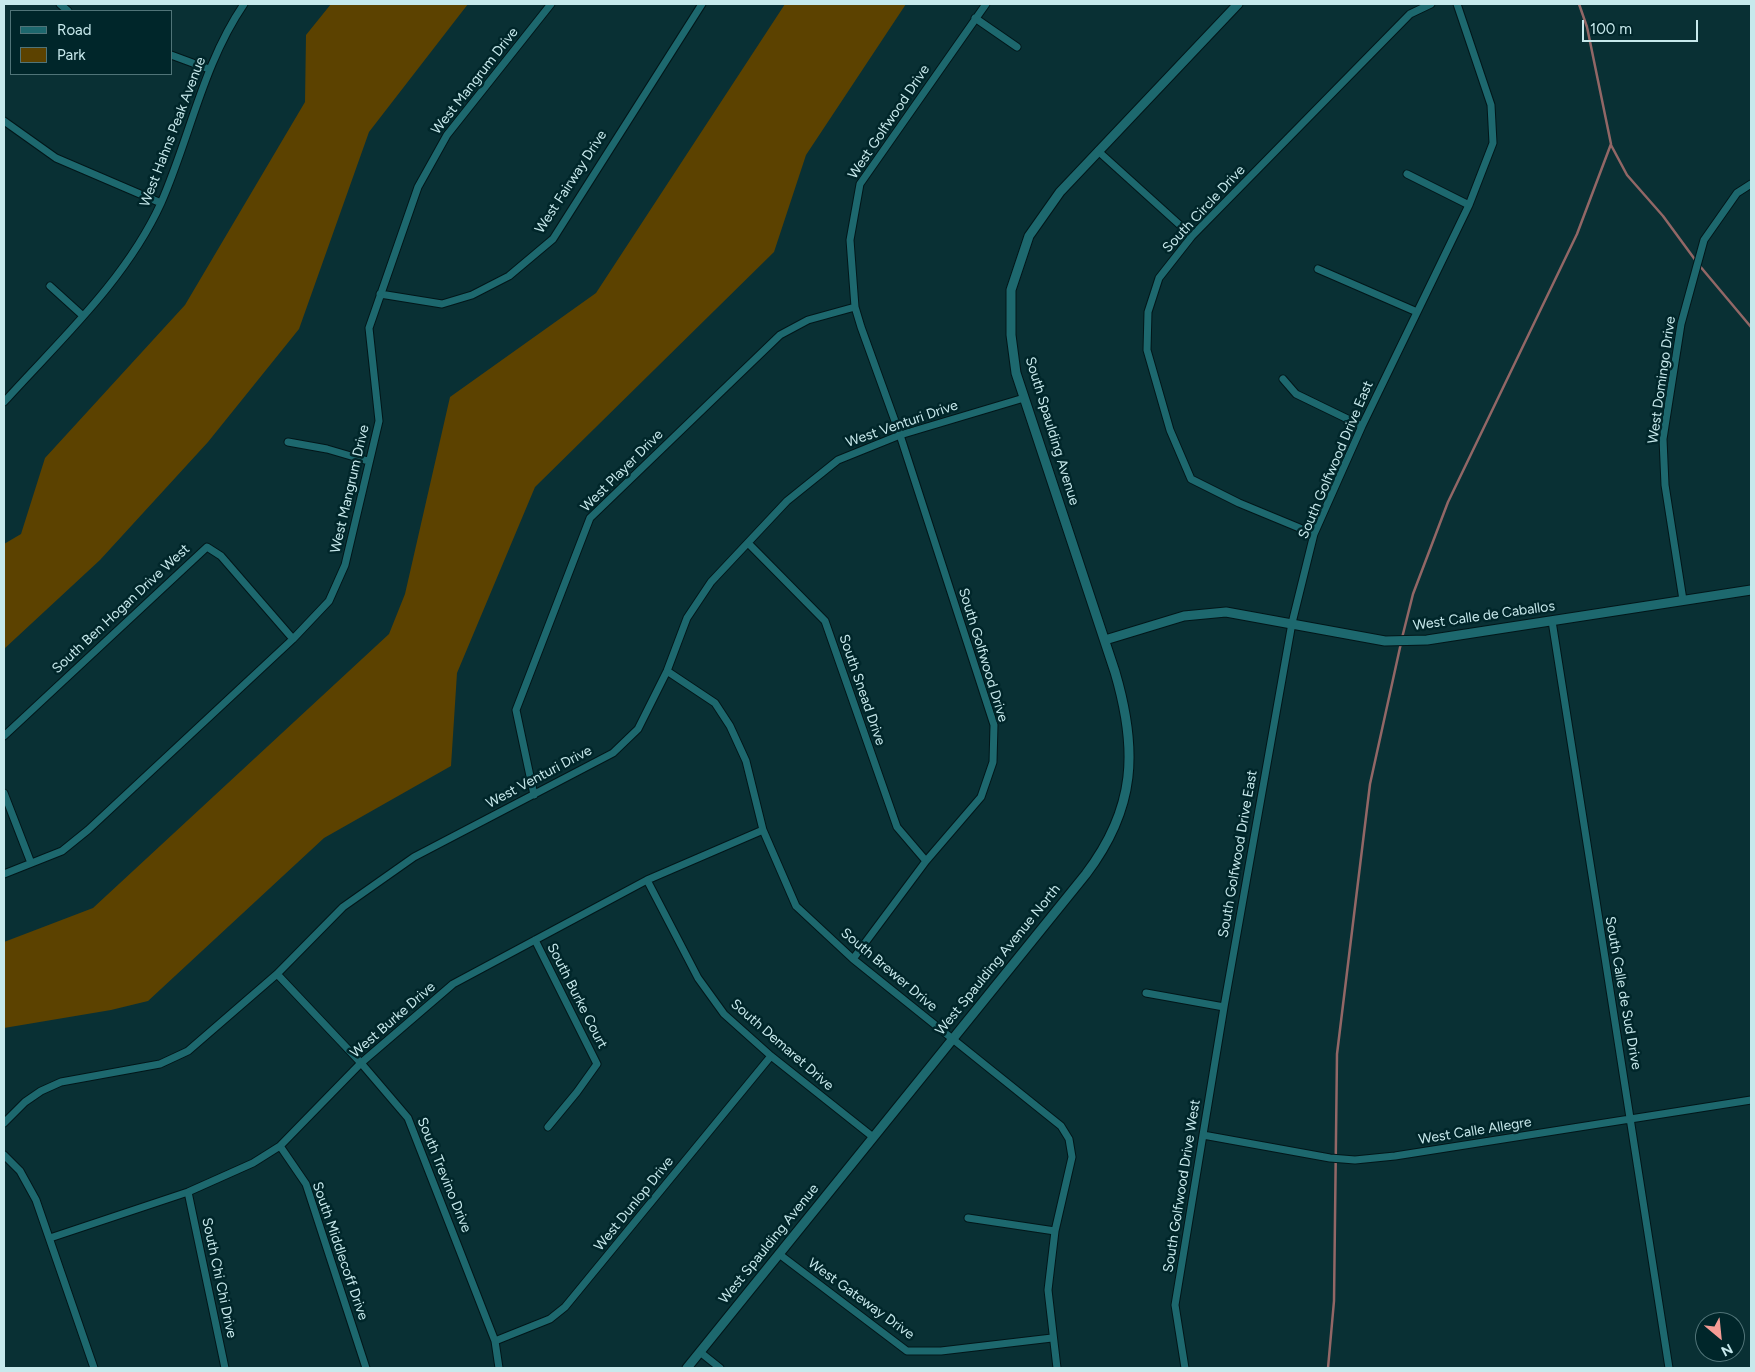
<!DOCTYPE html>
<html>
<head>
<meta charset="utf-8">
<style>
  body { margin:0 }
  #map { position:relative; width:1755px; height:1372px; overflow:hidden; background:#093034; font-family:Figtree,sans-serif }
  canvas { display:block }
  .frame { position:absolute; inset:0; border:5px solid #c7e9ec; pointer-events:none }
  .legend { position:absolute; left:10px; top:10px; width:162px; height:65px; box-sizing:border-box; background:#00262a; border:1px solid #507478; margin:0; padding:6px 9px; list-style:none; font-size:15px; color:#c7e9ec }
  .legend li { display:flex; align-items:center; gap:10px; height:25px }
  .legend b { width:25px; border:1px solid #507478 }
  .north { position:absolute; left:1695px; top:1312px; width:50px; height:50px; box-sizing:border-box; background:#00262a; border:1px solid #507478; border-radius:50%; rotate:152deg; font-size:14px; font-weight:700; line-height:20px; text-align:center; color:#c7e9ec }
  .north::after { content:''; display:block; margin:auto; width:18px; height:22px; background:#f59c95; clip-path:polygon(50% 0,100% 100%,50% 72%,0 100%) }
  .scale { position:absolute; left:1582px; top:20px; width:116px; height:22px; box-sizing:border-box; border:2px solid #c7e9ec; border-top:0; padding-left:6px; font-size:15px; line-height:18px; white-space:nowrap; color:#c7e9ec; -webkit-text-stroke:4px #00262a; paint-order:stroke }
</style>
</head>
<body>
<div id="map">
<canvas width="1755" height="1372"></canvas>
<div class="frame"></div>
<ul class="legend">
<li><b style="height:6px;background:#1d686e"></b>Road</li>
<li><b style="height:14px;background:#5c4200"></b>Park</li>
</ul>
<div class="north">N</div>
<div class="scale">100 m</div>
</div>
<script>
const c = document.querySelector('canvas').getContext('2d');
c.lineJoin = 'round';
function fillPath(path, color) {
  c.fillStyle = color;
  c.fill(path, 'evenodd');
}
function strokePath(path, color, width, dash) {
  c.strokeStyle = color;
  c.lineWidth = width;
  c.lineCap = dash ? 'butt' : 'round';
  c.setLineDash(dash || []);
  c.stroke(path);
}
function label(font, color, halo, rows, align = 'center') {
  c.font = font + ' Figtree,sans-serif';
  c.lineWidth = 5;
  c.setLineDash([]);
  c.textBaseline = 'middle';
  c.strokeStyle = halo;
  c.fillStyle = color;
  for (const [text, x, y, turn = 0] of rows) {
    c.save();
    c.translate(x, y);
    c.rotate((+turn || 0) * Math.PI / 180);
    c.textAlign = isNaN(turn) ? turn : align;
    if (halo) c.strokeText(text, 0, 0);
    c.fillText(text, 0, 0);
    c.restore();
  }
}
const green = new Path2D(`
  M 331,4 L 468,4 L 369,132 L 299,329 L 208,442 L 100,560 L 4,649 L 4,544 L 21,534 L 45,458 L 185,305 L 305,102 L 306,35 Z
  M 785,4 L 906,4 L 806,155 L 774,252 L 535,487 L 457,673 L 451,766 L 324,838 L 148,1001 L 111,1010 L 4,1028 L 4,942 L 93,908 L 389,634 L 405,594 L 450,397 L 596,293 Z`);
const stream = new Path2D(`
  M 1611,145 L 1627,175 L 1663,216 L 1696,261
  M 1699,265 L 1751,327
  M 1402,638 L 1413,594 L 1448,502 L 1577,234 L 1611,144 L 1587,27 L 1579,4
  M 1328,1368 L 1334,1301 L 1337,1054 L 1370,784 L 1401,643`);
const minor = new Path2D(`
  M 60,4 L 68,11
  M 975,18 L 1017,47
  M 171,55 L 209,69
  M 4,121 L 56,158 L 161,203
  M 1098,151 L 1192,236
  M 1407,174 L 1469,205
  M 1318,269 L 1417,312
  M 50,286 L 82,315
  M 380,294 L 442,304 L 472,295 L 509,276 L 553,239 L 702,4
  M 1283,379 L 1296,394 L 1362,426
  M 4,402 C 60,340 126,280 161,203 C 190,137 203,64 244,4
  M 288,442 L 327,449 L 368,461
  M 1314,534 L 1239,503 L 1191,479 L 1170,430 L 1147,350 L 1148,312 L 1159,278 L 1192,236 L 1410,14 L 1431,4
  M 749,544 L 825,621 L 897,827 L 926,861
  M 1683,600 L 1665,485 L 1663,439 L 1681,324 L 1704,240 L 1737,193 L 1751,184
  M 1552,621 C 1590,870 1632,1119 1669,1368
  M 667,671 L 715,703 L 730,726 L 746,761 L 763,830 L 796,906 L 853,959 L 1061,1126 L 1069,1139 L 1072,1157 L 1055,1231 L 1048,1290 L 1057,1368
  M 4,736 L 207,547 L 221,556 L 293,639
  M 4,793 L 31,863
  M 534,795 L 516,710 L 590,518 L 780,335 L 808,320 L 855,307
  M 4,874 L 62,851 L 88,830 L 293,639 L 329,601 L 345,565 L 379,421 L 369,328 L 418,187 L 447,135 L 551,4
  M 647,880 L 698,978 L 724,1014 L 771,1056 L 873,1137
  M 535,940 L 597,1064 L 577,1092 L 548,1127
  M 853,959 L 926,861 L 981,797 L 993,762 L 994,725 L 900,435 L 861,327 L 855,307 L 850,240 L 860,184 L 986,4
  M 277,974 L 361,1063 L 408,1118 L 495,1341 L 499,1368
  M 1146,993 L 1224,1007
  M 4,1123 L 25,1102 L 41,1091 L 61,1082 L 160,1064 L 188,1051 L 277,974 L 343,907 L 414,857 L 613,753 L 638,729 L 667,671 L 687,618 L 711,582 L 787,501 L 838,460 L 900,435 L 1024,398
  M 1203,1135 L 1330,1158 L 1355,1160 L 1395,1156 L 1751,1100
  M 280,1146 L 306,1184 L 366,1368
  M 4,1155 L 20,1171 L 36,1200 L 94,1368
  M 188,1192 L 225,1368
  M 968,1218 L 1055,1231
  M 50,1238 L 188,1192 L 253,1163 L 280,1146 L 361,1063 L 453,984 L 647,880 L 763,830
  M 779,1254 L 907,1351 L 941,1351 L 1052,1338
  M 495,1341 L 550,1319 L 565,1307 L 771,1056
  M 700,1352 L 720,1368
  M 1185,1368 L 1175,1305 L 1224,1007 L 1292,623 L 1314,534 L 1362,426 L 1469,205 L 1493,143 L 1491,105 L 1457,4`);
const tertiary = new Path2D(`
  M 1105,640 L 1184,616 L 1226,612 L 1385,641 L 1427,640 L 1751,590
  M 687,1368 L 1086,874 C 1136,808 1138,750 1115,672 L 1016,373 L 1011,335 L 1011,290 L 1029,236 L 1060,192 L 1238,4`);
const streetNames = [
  ["West Mangrum Drive",475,81,-52],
  ["West Golfwood Drive",889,122,-56],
  ["West Hahns Peak Avenue",173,132,-69],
  ["West Fairway Drive",571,182,-57],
  ["South Circle Drive",1204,209,-47],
  ["West Domingo Drive",1662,380,-82],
  ["West Venturi Drive",902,424,-19],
  ["South Spaulding Avenue",1052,431,73],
  ["South Golfwood Drive East",1336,460,-67],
  ["West Player Drive",622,471,-45],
  ["West Mangrum Drive",350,489,-77],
  ["South Ben Hogan Drive West",121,609,-43],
  ["West Calle de Caballos",1484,616,-8],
  ["South Golfwood Drive",983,655,73],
  ["South Snead Drive",862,690,71],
  ["West Venturi Drive",539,777,-28],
  ["South Golfwood Drive East",1238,854,-80],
  ["West Spaulding Avenue North",998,960,-51],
  ["South Brewer Drive",889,970,40],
  ["South Calle de Sud Drive",1623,993,80],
  ["South Burke Court",577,996,63],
  ["West Burke Drive",393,1020,-41],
  ["South Demaret Drive",782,1045,41],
  ["West Calle Allegre",1475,1131,-9],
  ["South Trevino Drive",444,1175,68],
  ["South Golfwood Drive West",1182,1186,-81],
  ["West Dunlop Drive",634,1204,-51],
  ["West Spaulding Avenue",769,1244,-51],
  ["South Middlecoff Drive",340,1251,71],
  ["South Chi Chi Drive",219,1278,78],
  ["West Gateway Drive",861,1299,36]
];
fillPath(green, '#5c4200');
strokePath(stream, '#926766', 2.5);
strokePath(minor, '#021619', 9);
strokePath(tertiary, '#021619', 11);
strokePath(minor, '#1d686e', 7);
strokePath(tertiary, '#1d686e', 9);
label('14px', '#c7e9ec', '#00262a', streetNames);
</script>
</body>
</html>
